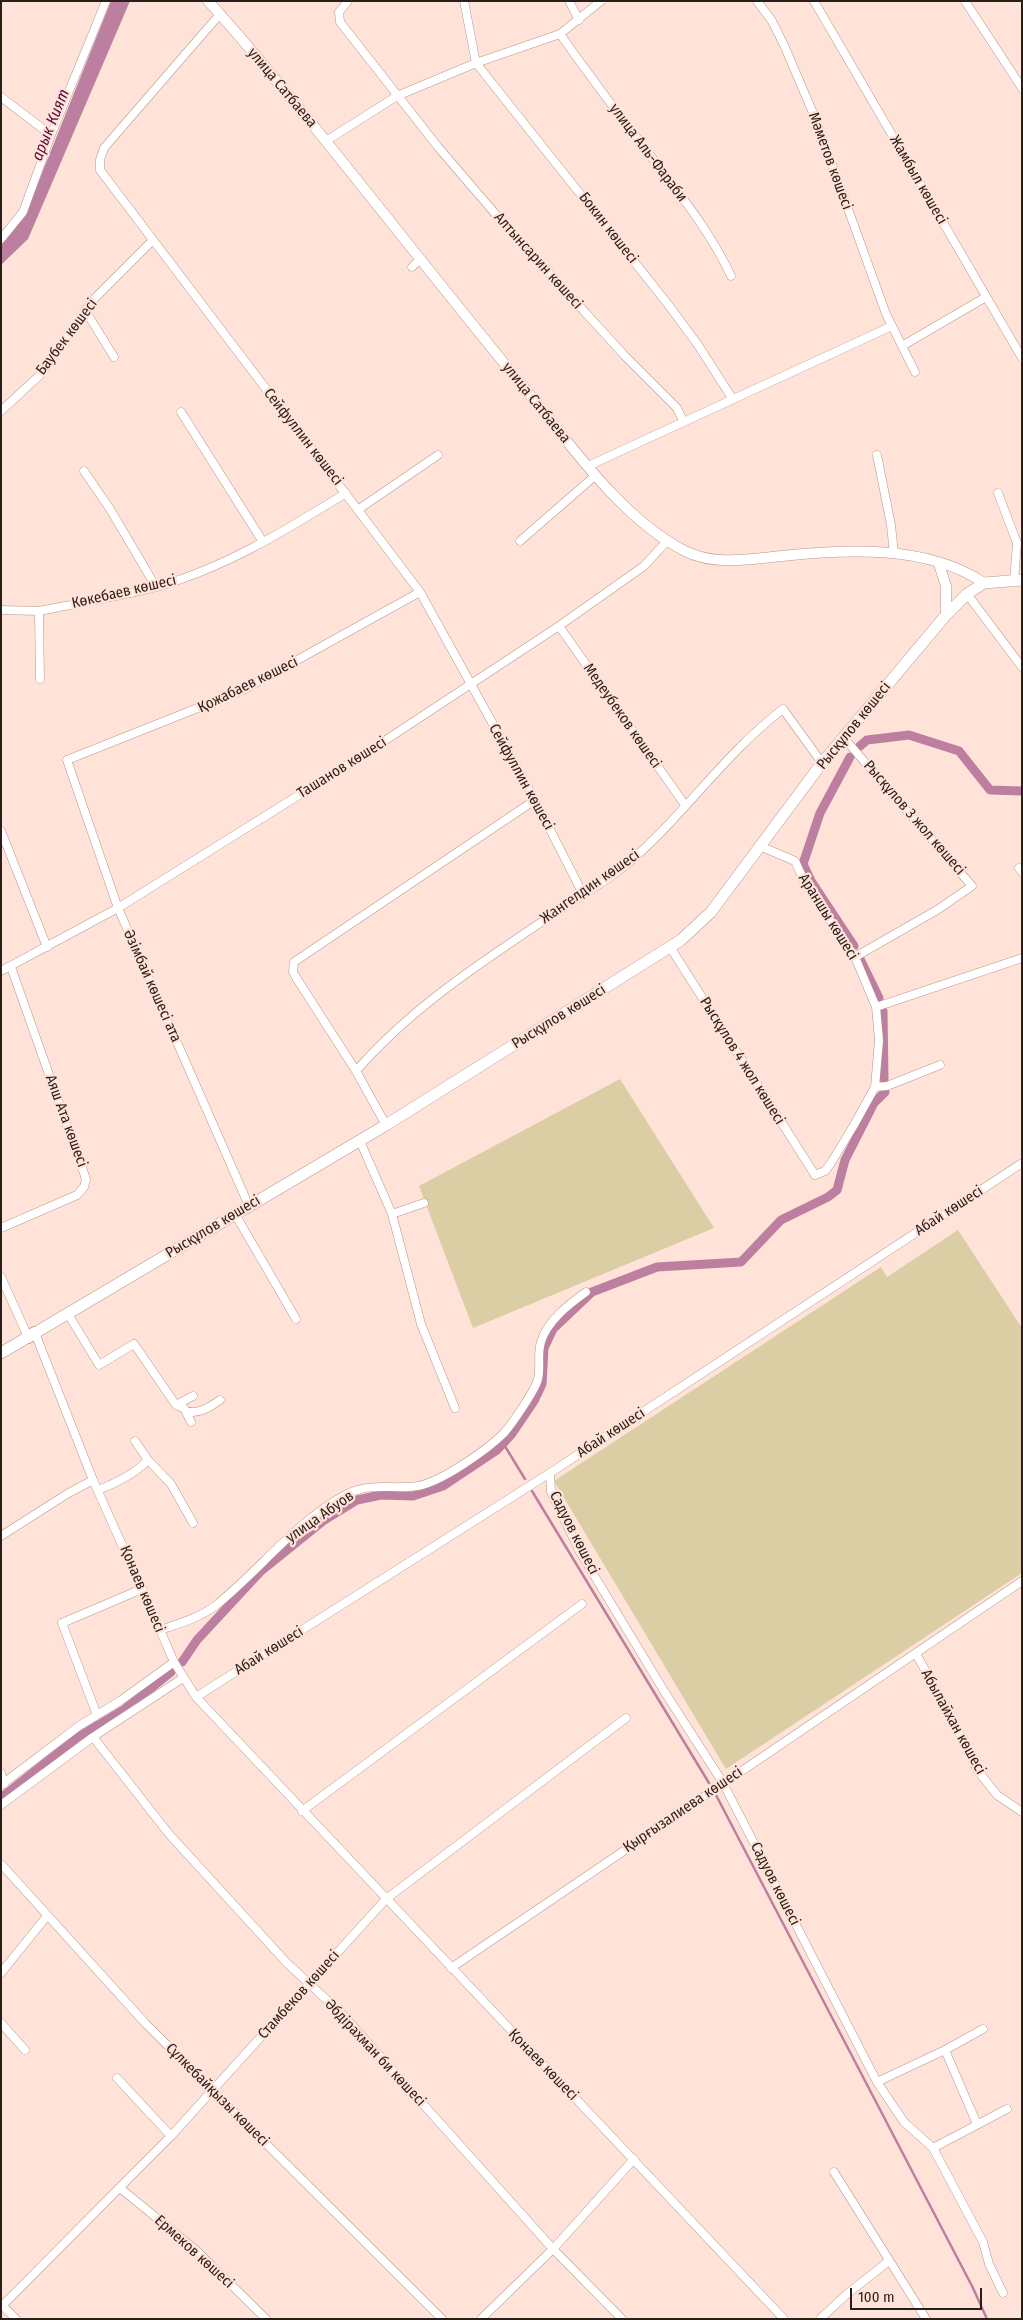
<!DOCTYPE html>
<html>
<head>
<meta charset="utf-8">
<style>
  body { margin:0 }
  #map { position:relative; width:1023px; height:2320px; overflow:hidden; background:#ffe3d9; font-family:"Fira Sans Condensed",sans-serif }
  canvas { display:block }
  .frame { position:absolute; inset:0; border:2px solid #2a1e1a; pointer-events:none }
  .scale { position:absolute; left:850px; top:2288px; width:132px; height:22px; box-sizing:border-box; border:2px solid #2a1e1a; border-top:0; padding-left:6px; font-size:15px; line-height:18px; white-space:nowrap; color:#2a1e1a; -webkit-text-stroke:4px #ffe3d9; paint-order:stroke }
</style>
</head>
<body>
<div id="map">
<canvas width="1023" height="2320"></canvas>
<div class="frame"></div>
<div class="scale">100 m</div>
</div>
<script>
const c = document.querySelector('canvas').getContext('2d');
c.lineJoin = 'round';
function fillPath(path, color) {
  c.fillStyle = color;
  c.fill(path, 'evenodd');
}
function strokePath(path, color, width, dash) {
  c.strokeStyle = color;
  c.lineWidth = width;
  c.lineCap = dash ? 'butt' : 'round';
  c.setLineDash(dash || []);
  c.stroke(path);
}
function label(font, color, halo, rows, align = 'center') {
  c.font = font + ' "Fira Sans Condensed",sans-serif';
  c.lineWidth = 4.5;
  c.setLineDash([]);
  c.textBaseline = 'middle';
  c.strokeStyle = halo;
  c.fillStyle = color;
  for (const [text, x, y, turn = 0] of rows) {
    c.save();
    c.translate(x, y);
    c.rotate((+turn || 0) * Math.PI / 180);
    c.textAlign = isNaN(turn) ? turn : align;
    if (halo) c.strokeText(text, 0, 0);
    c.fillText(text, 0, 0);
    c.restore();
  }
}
const green = new Path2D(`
  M 620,1079 L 714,1228 L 473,1328 L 419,1186 Z
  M 958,1230 L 1022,1328 L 1022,1573 L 726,1769 L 554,1481 L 881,1267 L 887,1277 Z`);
const water = new Path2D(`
  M 111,1 L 130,1 L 28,239 L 1,265 L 1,245 L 22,216 L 32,198 Z`);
const stream = new Path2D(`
  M 503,1443 L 525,1479
  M 532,1491 L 709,1783
  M 716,1795 L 973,2288 L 987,2319`);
const canal = new Path2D(`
  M 860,746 L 867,740 L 909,735 L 959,751 L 990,790 L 1022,791
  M 850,757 L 820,813 L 803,864 L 811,881 L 854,946
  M 860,959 L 879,998
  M 883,1011 L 884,1079
  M 182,1662 L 197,1640 L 261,1571 L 323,1521 L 357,1500 L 381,1495 L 413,1496 L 443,1486 L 497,1450 L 511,1435 L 534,1401 L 542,1384 L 544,1348 L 553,1329 L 592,1292 L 657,1267 L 741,1262 L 781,1220 L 828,1197 L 837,1190 L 845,1160 L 874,1103 L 885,1092
  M 1,1798 L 78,1737 L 125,1709 L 171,1672`);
const minor = new Path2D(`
  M 348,1 L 339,12 L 340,22 L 438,147 L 498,217 L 625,356 L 677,408 L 683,421
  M 464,1 L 476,63 L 667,303 L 698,345 L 732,398
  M 569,1 L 579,20
  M 757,1 L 772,21 L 784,45 L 816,120 L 886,314 L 915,372
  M 814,1 L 1022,358
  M 965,1 L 1022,88
  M 220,14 L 104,148 L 100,160 L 100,170 L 420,592 L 535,800 L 583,894
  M 560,34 C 587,72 615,110 644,147 C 675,188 709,229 731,276
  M 1,97 L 51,135
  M 326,141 L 397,96 L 476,63 L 560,34 L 601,1
  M 1,239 L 23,212 L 51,135 L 106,1
  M 412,267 L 420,259
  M 85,310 L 114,357
  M 902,346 L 986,297
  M 1,411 L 41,374 L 92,301 L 152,241
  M 181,412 L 263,542
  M 877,455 L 891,525 L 894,554
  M 588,466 L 892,326
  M 84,471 L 110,509 L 156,587
  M 998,493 L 1017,543 L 1014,581
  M 359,509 L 438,455
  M 520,541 L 596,475
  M 967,594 L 1022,667
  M 1,610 L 39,611 L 55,608 C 89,601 123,596 156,587 C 225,568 286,530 346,493
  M 39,611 L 40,679
  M 559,626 L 685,805
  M 844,738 L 972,886 L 937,910 L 855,957
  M 1,831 L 47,947
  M 1019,868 L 1022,872
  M 670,947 L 815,1175 L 825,1171 L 831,1163 L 854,1125 L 875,1087 L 879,1040 L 876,1007 L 855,957 L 805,883 L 795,861 L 762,847
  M 1,971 L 118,908 L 360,757 L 559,626 L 644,566 L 667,541
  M 876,1007 L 1022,958
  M 356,1071 C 414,1004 491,956 564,907 C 584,893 608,881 627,864 C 683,817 724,754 783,709 L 822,763
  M 875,1087 L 887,1086 L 940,1065
  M 386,1125 L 356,1071 L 297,979 L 293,972 L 294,962 L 535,800
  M 360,1141 L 392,1214 L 421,1324 L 455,1408
  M 249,1206 L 118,908 L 67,760 L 243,690 L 420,592
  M 235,1214 L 296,1319
  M 392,1214 L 424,1203
  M 1,1228 L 77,1195 L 84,1187 L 86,1179 L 11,967
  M 1,1277 L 28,1337
  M 68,1314 L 99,1365 L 134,1344 L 176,1405 L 184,1408 L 191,1422
  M 35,1333 L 93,1480 L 160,1630 L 174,1662 L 196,1697 L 784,2319
  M 176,1405 L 193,1396
  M 186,1411 C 198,1415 210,1407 220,1400
  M 135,1441 L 148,1460 L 171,1484 L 193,1523
  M 550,1473 L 551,1492 L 580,1552 L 664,1691 L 723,1783 L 877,2082 L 904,2122 L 933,2148 L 983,2242 L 989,2264 L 1003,2293
  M 98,1490 C 116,1483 135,1474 148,1460
  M 1,1536 L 67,1494 L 93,1480
  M 160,1630 C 178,1624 199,1618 215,1606 C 259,1571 297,1520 347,1494 C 371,1482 393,1490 418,1486 C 441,1482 487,1450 504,1433 C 512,1424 536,1389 538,1379 C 541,1367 537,1354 541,1342 C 547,1321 569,1304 586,1292
  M 916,1654 L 947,1709 L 978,1771 L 997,1795 L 1022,1812
  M 196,1697 L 550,1473 L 1022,1163
  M 97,1715 L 62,1623 L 142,1589
  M 93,1737 L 169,1834 L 286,1962 L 344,2016 L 553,2249 L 622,2319
  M 1,1773 L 4,1784
  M 1,1785 L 79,1726 L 120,1701 L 174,1662
  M 1,1805 L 93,1737 L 183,1678
  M 302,1811 L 582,1604
  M 1,1864 L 146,2024 L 442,2319
  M 451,1968 L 1022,1581
  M 1,1973 L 47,1916
  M 1,2023 L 25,2050
  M 945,2050 L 977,2124
  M 117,2078 L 171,2136
  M 877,2082 L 945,2050 L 983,2029
  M 933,2148 L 1007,2109
  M 834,2172 L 926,2319
  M 120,2188 L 196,2250 L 266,2319
  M 1,2304 L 16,2319
  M 1,2307 L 171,2136 L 386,1899 L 626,1718
  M 481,2319 L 553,2249 L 634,2159
  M 820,2319 L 847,2294 L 889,2261`);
const tertiary = new Path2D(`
  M 208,1 C 246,42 281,86 316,129 C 385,214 452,300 522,385 C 567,440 621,519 685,551 C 714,566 750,559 782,556 C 847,549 928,545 984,583
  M 939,564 L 946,586 L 946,615`);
const secondary = new Path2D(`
  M 35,1333 L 386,1125 L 681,940 L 711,912 L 822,763 L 946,615 L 967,594 L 984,583 L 1022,580
  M 1,1353 L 28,1337`);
const primary = new Path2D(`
  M 28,1337 L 35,1333`);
const streetNames = [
  ["улица Сатбаева",282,88,50],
  ["улица Аль-Фараби",648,153,53],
  ["Мәметов көшесі",830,161,70],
  ["Жамбыл көшесі",918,180,60],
  ["Бокин көшесі",608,228,52],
  ["Алтынсарин көшесі",538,261,48],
  ["Баубек көшесі",67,337,-53],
  ["улица Сатбаева",536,403,51],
  ["Сейфуллин көшесі",303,437,52],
  ["Көкебаев көшесі",124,592,-13],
  ["Қожабаев көшесі",248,685,-26],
  ["Медеубеков көшесі",622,716,55],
  ["Рысқұлов көшесі",854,726,-51],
  ["Ташанов көшесі",342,768,-32],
  ["Сейфуллин көшесі",521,777,61],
  ["Рысқұлов 3 жол көшесі",914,818,49],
  ["Жангелдин көшесі",590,887,-35],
  ["Араншы көшесі",828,917,58],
  ["Әзімбай көшесі ата",152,986,66],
  ["Рысқұлов көшесі",559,1017,-32],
  ["Рысқұлов 4 жол көшесі",742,1061,58],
  ["Аяш Ата көшесі",66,1121,70],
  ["Абай көшесі",949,1211,-33],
  ["Рысқұлов көшесі",213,1227,-31],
  ["Абай көшесі",611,1433,-33],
  ["улица Абуов",320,1517,-35],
  ["Садуов көшесі",574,1533,63],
  ["Қонаев көшесі",142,1589,67],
  ["Абай көшесі",269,1651,-32],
  ["Абылайхан көшесі",953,1722,61],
  ["Қырғызалиева көшесі",683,1810,-34],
  ["Садуов көшесі",775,1884,63],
  ["Стамбеков көшесі",299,1995,-48],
  ["Әбдірахман би көшесі",375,2053,47],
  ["Қонаев көшесі",543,2065,46],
  ["Сұлкебайқызы көшесі",217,2095,45],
  ["Ермеков көшесі",194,2252,42]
];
const waterNames = [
  ["арык Кият",51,125,-68]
];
fillPath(green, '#dbcea4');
fillPath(water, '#bd7f9f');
strokePath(stream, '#bd7f9f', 2.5);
strokePath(canal, '#bd7f9f', 9);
strokePath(minor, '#b7978c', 9);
strokePath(tertiary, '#b7978c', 11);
strokePath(secondary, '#b7978c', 12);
strokePath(primary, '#b7978c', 14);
strokePath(minor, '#fff', 8);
strokePath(tertiary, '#fff', 10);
strokePath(secondary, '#fff', 11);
strokePath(primary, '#fff', 12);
label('15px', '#2a1e1a', '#ffe3d9', streetNames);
label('italic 16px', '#5b103f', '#ffe3d9', waterNames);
</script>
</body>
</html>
